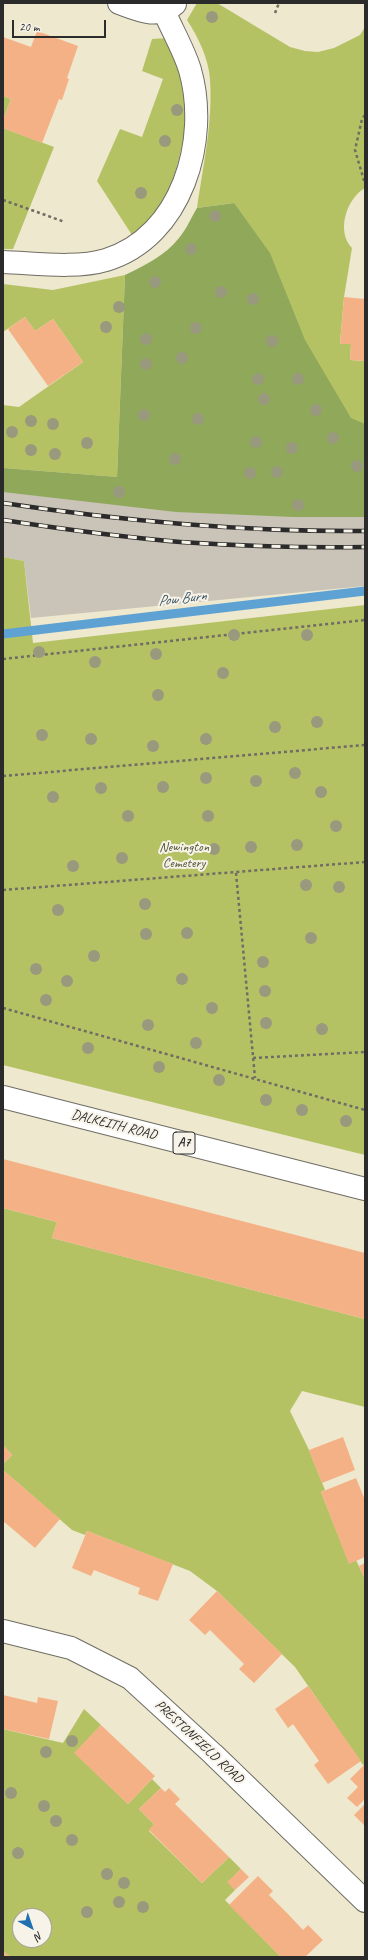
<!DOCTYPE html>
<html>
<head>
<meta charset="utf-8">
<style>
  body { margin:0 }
  #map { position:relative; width:368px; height:1960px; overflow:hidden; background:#ede8ce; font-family:Caveat,sans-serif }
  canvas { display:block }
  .frame { position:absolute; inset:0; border:4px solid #2b2b2b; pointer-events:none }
  .north { position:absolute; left:12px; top:1908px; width:40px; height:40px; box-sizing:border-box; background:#f7f3e8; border:1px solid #a5a39c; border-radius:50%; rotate:140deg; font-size:11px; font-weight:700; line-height:16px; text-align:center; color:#2b2b2b }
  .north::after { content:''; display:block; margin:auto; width:14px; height:18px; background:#1f6fb2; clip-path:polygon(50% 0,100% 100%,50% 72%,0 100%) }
  .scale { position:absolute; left:12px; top:20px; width:94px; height:18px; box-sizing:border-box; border:2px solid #2b2b2b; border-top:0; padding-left:5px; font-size:12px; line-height:14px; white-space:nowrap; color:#2b2b2b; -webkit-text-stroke:3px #f7f3e8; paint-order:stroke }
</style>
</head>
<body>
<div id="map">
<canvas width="368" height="1960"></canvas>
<div class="frame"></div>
<div class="north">N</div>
<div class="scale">20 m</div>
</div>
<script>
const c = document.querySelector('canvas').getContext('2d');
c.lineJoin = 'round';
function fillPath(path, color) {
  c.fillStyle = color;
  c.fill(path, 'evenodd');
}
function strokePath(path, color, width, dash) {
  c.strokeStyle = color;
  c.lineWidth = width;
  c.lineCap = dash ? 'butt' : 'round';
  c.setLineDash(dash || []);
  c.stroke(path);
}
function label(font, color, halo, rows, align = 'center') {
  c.font = font + ' Caveat,sans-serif';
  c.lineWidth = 4;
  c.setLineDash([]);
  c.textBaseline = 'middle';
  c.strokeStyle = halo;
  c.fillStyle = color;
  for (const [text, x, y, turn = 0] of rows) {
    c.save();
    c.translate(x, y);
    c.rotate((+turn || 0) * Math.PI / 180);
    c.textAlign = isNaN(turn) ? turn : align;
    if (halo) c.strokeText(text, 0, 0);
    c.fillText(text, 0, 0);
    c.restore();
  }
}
const industrial = new Path2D(`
  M 3,468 L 102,476 L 270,487 L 365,489 L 365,586 L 31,618 L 24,561 L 3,557 Z`);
const green = new Path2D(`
  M 197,3 L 217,3 L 290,47 L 305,51 L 318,52 L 334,48 L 360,35 L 365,27 L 365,188 C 346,199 336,232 352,248 L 344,297 L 340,343 L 351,344 L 350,360 L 365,361 L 365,489 L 234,203 L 197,208 C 203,167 213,122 210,80 C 209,59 198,37 187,20 Z
  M 168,38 C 177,58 185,77 187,99 C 189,123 176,181 163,202 C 156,215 144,226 132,235 L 97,181 L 120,129 L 142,137 L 163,79 L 142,71 L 152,39 Z
  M 3,96 L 11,99 L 3,120 Z
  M 3,128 L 54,147 L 13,249 L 3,249 Z
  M 125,275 L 117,477 L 3,468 L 3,405 L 19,407 L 83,362 L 53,319 L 35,331 L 25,317 L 3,332 L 3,284 L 53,290 Z
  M 3,557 L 24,561 L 33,643 L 365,605 L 365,1155 L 3,1065 Z
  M 3,1208 L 57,1222 L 52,1238 L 365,1319 L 365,1407 L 302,1391 L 290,1411 L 309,1450 L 325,1490 L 321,1492 L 349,1563 L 356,1560 L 365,1579 L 365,1764 L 363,1765 L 295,1667 L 217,1591 L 190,1571 L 87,1531 L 85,1535 L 72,1530 L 3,1470 L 3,1464 L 12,1455 L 3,1445 Z
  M 84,1709 L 101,1725 L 75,1753 L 128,1804 L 152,1779 L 161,1788 L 139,1809 L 154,1824 L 149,1831 L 202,1883 L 229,1857 L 241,1869 L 228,1882 L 235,1890 L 225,1900 L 281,1957 L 10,1957 L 3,1951 L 3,1729 L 63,1743 ZM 20,1916 L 44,1916 L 44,1940 L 20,1940 Z`);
const forest = new Path2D(`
  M 234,203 L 270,253 L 305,340 L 351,418 L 365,424 L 365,517 L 294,517 L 176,512 L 3,492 L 3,468 L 117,477 L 125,275 C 144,266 166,255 179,238 C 186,230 191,218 197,208 Z`);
const stream = new Path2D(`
  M 3,634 L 365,591`);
const building = new Path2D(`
  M 37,31 L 78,46 L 67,78 L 69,79 L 62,100 L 59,99 L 42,143 L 3,128 L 3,120 L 11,99 L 3,96 L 3,37 L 31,47 Z
  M 344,297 L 365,299 L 365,361 L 350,360 L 351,344 L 340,344 Z
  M 25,317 L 35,331 L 53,319 L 83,362 L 48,386 L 8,329 Z
  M 3,1159 L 365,1253 L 365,1319 L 52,1238 L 57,1222 L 3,1208 Z
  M 343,1437 L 355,1470 L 322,1483 L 309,1450 Z
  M 3,1445 L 12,1455 L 3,1464 Z
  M 3,1470 L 60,1519 L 35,1548 L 3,1521 Z
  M 356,1478 L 365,1500 L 365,1557 L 349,1564 L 321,1492 Z
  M 87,1531 L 173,1564 L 158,1601 L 138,1594 L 140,1588 L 94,1570 L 91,1576 L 72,1568 Z
  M 365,1563 L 365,1579 L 359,1566 Z
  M 217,1591 L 282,1654 L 254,1683 L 239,1669 L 244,1664 L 210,1630 L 205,1635 L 189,1620 Z
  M 308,1686 L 361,1761 L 328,1784 L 314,1765 L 319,1761 L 293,1724 L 288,1728 L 275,1709 Z
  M 3,1695 L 37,1703 L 38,1697 L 58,1701 L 49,1739 L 3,1729 Z
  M 101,1725 L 155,1776 L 128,1804 L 74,1753 Z
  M 365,1764 L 365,1799 L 357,1807 L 347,1798 L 358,1787 L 350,1779 Z
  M 161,1788 L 165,1792 L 169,1788 L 180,1799 L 175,1804 L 229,1857 L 202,1883 L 149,1830 L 154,1824 L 139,1809 Z
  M 365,1804 L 365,1826 L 354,1815 Z
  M 241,1869 L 249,1877 L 235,1890 L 227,1882 Z
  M 258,1876 L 273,1891 L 269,1895 L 287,1913 L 303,1930 L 308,1925 L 323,1940 L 305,1957 L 281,1957 L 229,1905 Z
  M 3,1951 L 10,1957 L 3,1957 Z`);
const path = new Path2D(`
  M 275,13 L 279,3
  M 365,115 L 362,119 L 355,150 L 365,184
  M 3,200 L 65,222
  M 3,659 L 365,620
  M 3,776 L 365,745
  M 236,873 L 255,1078
  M 3,890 L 365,862
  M 3,1008 L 365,1110
  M 253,1058 L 365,1052`);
const minor = new Path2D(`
  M 119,3 C 138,10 158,20 175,4
  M 3,262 C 34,263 76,269 106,260 C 182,237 210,140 190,70 C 184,50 172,30 164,11
  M 3,1631 L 71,1648 L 130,1678 L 213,1754 L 365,1901`);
const major = new Path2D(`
  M 3,1097 L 365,1189`);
const rail = new Path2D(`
  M 3,503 C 123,521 244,532 365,531
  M 3,520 C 62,529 121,537 180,542 C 242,546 304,548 365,547`);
const trees = [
  [212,17],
  [177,110],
  [165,141],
  [141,193],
  [215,216],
  [191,249],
  [155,282],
  [221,292],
  [253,299],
  [119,307],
  [106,327],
  [196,328],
  [146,339],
  [272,341],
  [182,358],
  [146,364],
  [258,379],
  [298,379],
  [264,399],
  [316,410],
  [144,415],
  [198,419],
  [31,421],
  [53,424],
  [12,432],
  [333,438],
  [256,442],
  [87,443],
  [292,448],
  [31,450],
  [55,454],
  [175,459],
  [357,466],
  [277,472],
  [250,473],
  [119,492],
  [298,505],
  [234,635],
  [307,635],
  [39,652],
  [156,654],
  [95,662],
  [223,673],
  [158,695],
  [317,722],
  [275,727],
  [42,735],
  [91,739],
  [206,739],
  [153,746],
  [295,773],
  [206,778],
  [256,781],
  [163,787],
  [101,788],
  [321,792],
  [53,797],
  [128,816],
  [208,816],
  [336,826],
  [297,845],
  [251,847],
  [214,849],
  [122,858],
  [73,866],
  [306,885],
  [339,887],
  [145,904],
  [58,910],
  [187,933],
  [146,934],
  [311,938],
  [94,956],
  [263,962],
  [36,969],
  [182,979],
  [67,981],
  [265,991],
  [46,1000],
  [212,1008],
  [266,1023],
  [148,1025],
  [322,1029],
  [196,1043],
  [88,1048],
  [159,1067],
  [219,1080],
  [266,1100],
  [302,1110],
  [346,1121],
  [72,1741],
  [46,1752],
  [11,1793],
  [44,1806],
  [56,1821],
  [72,1840],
  [18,1853],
  [107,1874],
  [124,1883],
  [119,1902],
  [143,1907],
  [87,1912]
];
const shields = [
  [184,1143,22]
];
const shieldNames = [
  ["A7",184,1143]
];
const parkNames = [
  ["Newington",184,847],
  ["Cemetery",184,863]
];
const streetNames = [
  ["DALKEITH ROAD",114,1125,14],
  ["PRESTONFIELD ROAD",199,1742,43]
];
const waterNames = [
  ["Pow Burn",182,599,-7]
];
fillPath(industrial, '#c9c3b8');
fillPath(green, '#b5c264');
fillPath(forest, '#90a85a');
strokePath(stream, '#5da2d2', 9);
fillPath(building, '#f5b186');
strokePath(minor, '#6f6d64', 24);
strokePath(major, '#6f6d64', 24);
strokePath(path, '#6f6d64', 2.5, [3, 3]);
strokePath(minor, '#fff', 22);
strokePath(major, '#fff', 22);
strokePath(rail, '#2b2b2b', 4.5);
strokePath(rail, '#f7f3e8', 3, [9]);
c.fillStyle = '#99997e';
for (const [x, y] of trees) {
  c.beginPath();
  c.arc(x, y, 6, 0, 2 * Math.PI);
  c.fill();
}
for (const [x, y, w] of shields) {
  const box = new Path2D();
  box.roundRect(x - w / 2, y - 11, w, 22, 3);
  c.fillStyle = '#f7f3e8';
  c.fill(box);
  strokePath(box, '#2b2b2b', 1);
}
label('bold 13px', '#2b2b2b', null, shieldNames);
label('14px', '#54583c', '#f7f3e8', parkNames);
label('14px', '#2b2b2b', '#f7f3e8', streetNames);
label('italic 15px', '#3c5565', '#f7f3e8', waterNames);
</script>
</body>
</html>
